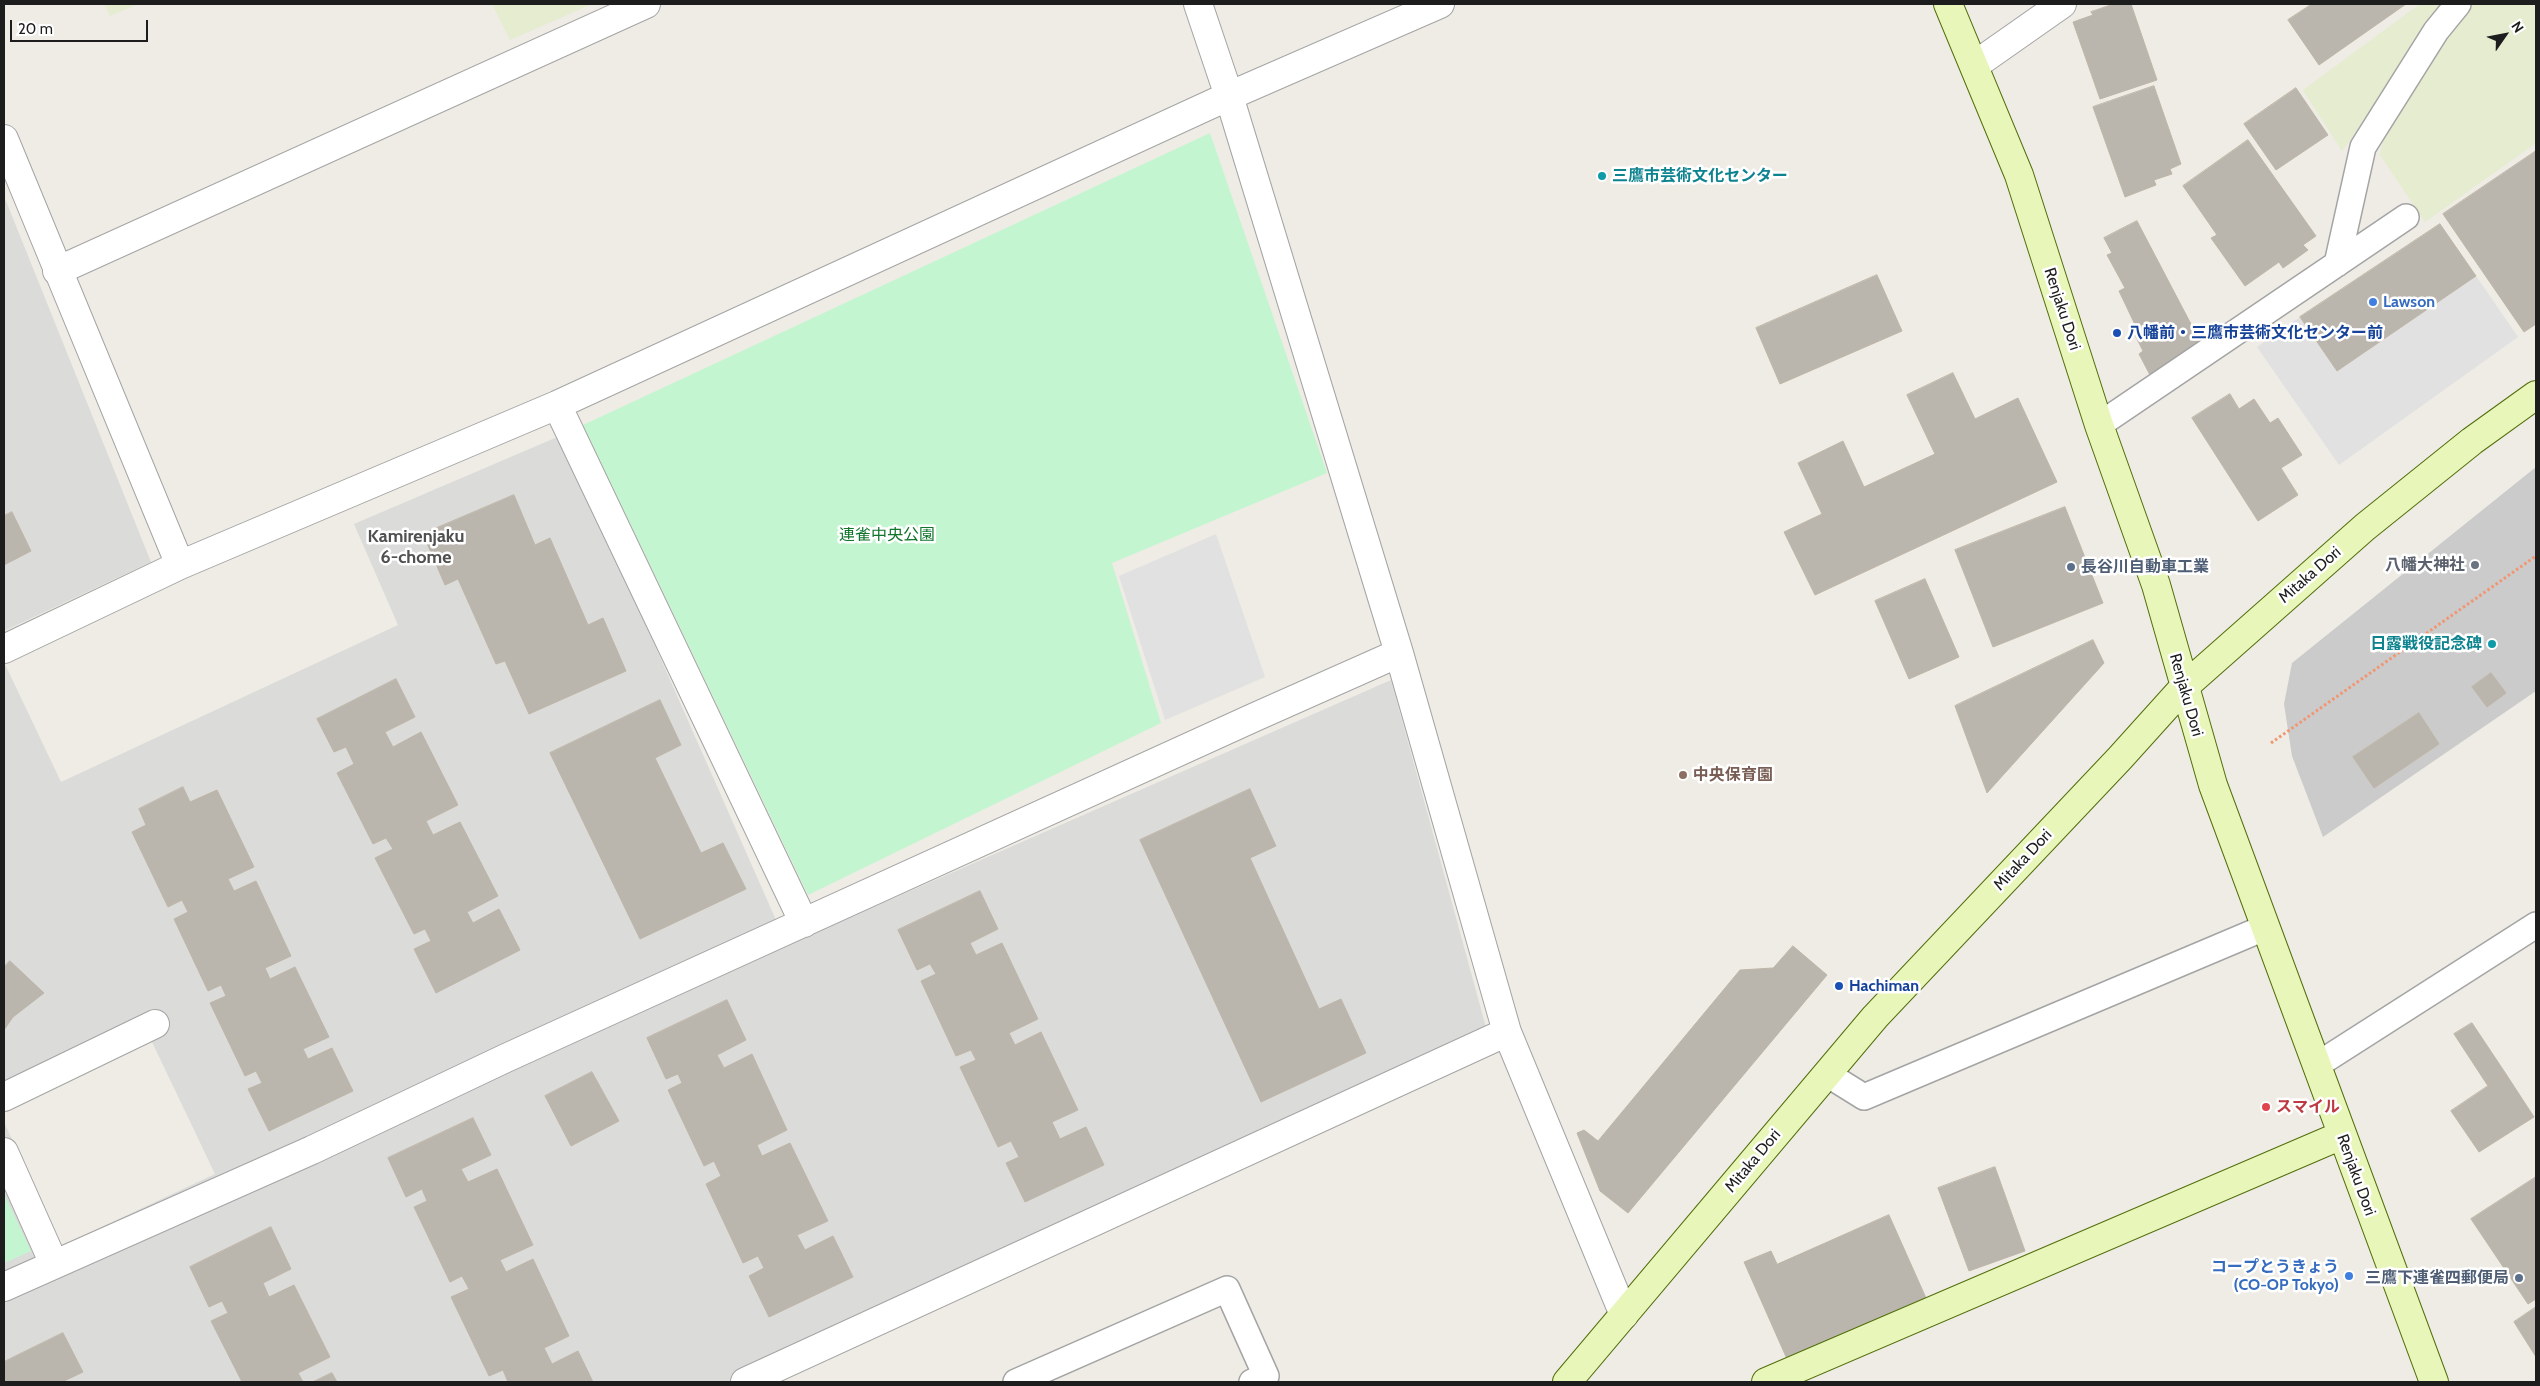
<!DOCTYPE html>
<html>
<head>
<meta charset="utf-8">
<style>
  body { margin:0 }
  #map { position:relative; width:2540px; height:1386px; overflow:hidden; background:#eeece4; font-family:Cabin,sans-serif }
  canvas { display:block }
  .frame { position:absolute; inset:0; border:5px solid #1d1d1d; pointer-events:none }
  .north { position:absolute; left:2480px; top:10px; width:50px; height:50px; -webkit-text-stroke:4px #fff; paint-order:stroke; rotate:57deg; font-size:14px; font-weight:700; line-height:20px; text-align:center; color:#1d1d1d }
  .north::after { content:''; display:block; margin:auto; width:18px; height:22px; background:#1d1d1d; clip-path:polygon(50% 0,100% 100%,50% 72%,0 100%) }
  .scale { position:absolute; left:10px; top:20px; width:138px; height:22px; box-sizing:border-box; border:2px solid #1d1d1d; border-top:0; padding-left:6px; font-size:15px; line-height:18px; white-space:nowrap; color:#1d1d1d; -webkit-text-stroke:4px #fff; paint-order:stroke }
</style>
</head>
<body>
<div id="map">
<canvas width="2540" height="1386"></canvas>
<div class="frame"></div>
<div class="north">N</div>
<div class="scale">20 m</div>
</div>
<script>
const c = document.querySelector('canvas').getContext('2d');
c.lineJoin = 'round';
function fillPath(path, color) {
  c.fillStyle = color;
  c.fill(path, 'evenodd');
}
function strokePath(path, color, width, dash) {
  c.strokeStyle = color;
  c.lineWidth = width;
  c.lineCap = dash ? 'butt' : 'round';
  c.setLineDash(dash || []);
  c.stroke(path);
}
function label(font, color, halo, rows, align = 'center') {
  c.font = font + ' Cabin,"Noto Sans JP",sans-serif';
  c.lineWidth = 5;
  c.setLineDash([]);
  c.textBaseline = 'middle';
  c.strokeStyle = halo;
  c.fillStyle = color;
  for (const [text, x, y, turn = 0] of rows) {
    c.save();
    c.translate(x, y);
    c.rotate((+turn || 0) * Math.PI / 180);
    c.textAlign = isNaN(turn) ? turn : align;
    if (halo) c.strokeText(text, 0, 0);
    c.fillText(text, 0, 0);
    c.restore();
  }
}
const residential = new Path2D(`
  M 4,196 L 151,562 L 4,631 Z
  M 562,435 L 787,945 L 1391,680 L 1487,1031 L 732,1382 L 4,1382 L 4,1122 L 61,1246 L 215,1174 L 152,1042 L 4,1107 L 4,662 L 61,782 L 398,625 L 354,524 Z`);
const religious = new Path2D(`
  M 2536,467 L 2536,691 L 2323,837 L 2292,756 L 2284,704 L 2292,663 Z`);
const farmland = new Path2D(`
  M 104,4 L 138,4 L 110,16 Z
  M 492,4 L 592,4 L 510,40 Z
  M 2420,4 L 2450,4 L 2342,151 L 2303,90 Z
  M 2468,4 L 2536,4 L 2536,143 L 2425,222 L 2380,155 L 2387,124 Z`);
const park = new Path2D(`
  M 1210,133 L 1327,473 L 1112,563 L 1161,723 L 808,895 L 583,425 Z
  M 4,1194 L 31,1251 L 4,1263 Z`);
const parking = new Path2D(`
  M 2476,276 L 2518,337 L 2339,465 L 2257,347 L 2300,317 L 2337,371 Z
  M 1216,534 L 1265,677 L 1165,720 L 1119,576 Z`);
const building = new Path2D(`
  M 2114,4 L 2131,4 L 2157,80 L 2100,99 L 2073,22 L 2093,15 L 2091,12 Z
  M 2312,4 L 2406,4 L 2319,65 L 2288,20 Z
  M 2154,86 L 2181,164 L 2170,169 L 2172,174 L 2154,180 L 2156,185 L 2125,197 L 2093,107 Z
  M 2296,88 L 2328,135 L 2276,170 L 2244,124 Z
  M 2248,140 L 2316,236 L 2303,245 L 2308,250 L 2283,268 L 2279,262 L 2245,286 L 2211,238 L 2217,235 L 2183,186 Z
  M 2536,151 L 2536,324 L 2524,332 L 2443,214 Z
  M 2137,221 L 2203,347 L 2150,375 L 2139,354 L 2143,351 L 2134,333 L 2138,331 L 2119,291 L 2125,288 L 2107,255 L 2112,253 L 2104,238 Z
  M 2440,224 L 2476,276 L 2337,371 L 2300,317 Z
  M 1877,275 L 1902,331 L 1780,384 L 1756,328 Z
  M 1953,373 L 1975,419 L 2018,398 L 2057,482 L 1815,595 L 1784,532 L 1822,514 L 1798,463 L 1843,441 L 1864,487 L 1935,454 L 1907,395 Z
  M 2230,394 L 2239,409 L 2254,399 L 2270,423 L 2278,418 L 2302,455 L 2281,468 L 2298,495 L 2258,521 L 2192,418 Z
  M 514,495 L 535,545 L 550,538 L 588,625 L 603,618 L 626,671 L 529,714 L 505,661 L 496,664 L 458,579 L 445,585 L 423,534 Z
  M 2065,507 L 2103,603 L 1993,647 L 1955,550 Z
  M 12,512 L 31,551 L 4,565 L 4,516 Z
  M 1925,579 L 1959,657 L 1909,679 L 1875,601 Z
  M 2093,640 L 2104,663 L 1987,793 L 1955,706 Z
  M 2491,673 L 2506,693 L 2487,707 L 2472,687 Z
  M 396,679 L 415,717 L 385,732 L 393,747 L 421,732 L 458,805 L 426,821 L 433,835 L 460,822 L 498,896 L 467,912 L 473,923 L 499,909 L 520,950 L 436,993 L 414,949 L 431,941 L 425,929 L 414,934 L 375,858 L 393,849 L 386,838 L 373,844 L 337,773 L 354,764 L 346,747 L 334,752 L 317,719 Z
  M 660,700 L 681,745 L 655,758 L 701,853 L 723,843 L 746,889 L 640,939 L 550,753 Z
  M 2419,713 L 2439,744 L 2374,788 L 2353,757 Z
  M 183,787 L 190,802 L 217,790 L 254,867 L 228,879 L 234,891 L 256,881 L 291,956 L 265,968 L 270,979 L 295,967 L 329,1037 L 303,1049 L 308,1059 L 332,1048 L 353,1091 L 269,1131 L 248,1089 L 262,1083 L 256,1071 L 245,1076 L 210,1003 L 226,996 L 221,985 L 208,991 L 174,919 L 188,912 L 182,900 L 168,907 L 132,832 L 146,825 L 139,809 Z
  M 1250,789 L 1276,846 L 1250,858 L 1319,1009 L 1341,999 L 1366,1053 L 1261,1102 L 1140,840 Z
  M 980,891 L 998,929 L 970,943 L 976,955 L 1002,943 L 1038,1019 L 1009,1033 L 1015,1045 L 1041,1032 L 1078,1110 L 1052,1122 L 1060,1139 L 1086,1127 L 1104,1165 L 1025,1202 L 1006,1163 L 1019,1157 L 1011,1141 L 998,1147 L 960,1067 L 976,1060 L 971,1050 L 956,1056 L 921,981 L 936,974 L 930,964 L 917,970 L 898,930 Z
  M 1793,946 L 1827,975 L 1628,1213 L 1600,1191 L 1577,1133 L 1584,1130 L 1598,1141 L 1740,970 L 1773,968 Z
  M 10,961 L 44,993 L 13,1017 L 4,1030 L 4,967 Z
  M 727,1000 L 746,1040 L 717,1055 L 724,1068 L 752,1054 L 787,1130 L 757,1145 L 762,1156 L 790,1143 L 828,1221 L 797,1235 L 805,1250 L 833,1236 L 853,1277 L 769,1317 L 749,1276 L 764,1268 L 758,1256 L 743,1263 L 706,1184 L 721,1176 L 714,1161 L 704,1166 L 668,1090 L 682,1083 L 678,1074 L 666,1079 L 647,1038 Z
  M 2472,1023 L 2506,1074 L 2488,1086 L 2454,1034 Z
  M 592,1072 L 619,1121 L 571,1146 L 545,1096 Z
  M 2506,1074 L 2534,1117 L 2479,1152 L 2451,1111 Z
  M 473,1118 L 491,1155 L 461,1169 L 468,1182 L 497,1169 L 533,1245 L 500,1260 L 506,1272 L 533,1259 L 569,1336 L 544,1348 L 552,1364 L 578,1351 L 593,1382 L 508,1382 L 503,1370 L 489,1376 L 451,1297 L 469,1289 L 462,1276 L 450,1282 L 414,1207 L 427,1201 L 422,1189 L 406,1197 L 388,1158 Z
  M 1995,1167 L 2025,1251 L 1969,1271 L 1938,1188 Z
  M 2536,1177 L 2536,1299 L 2528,1304 L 2471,1219 Z
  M 1889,1215 L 1926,1298 L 1787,1359 L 1744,1262 L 1771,1251 L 1777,1264 Z
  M 271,1227 L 291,1269 L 263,1283 L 269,1297 L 294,1285 L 330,1357 L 298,1373 L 303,1382 L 242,1382 L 211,1321 L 228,1313 L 222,1301 L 209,1307 L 190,1267 Z
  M 2536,1307 L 2536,1357 L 2514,1322 Z
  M 63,1333 L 83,1372 L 62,1382 L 4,1382 L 4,1362 Z
  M 332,1373 L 337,1382 L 313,1382 Z`);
const path = new Path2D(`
  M 2271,743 L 2536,556`);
const service = new Path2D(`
  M 2337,264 L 2363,147 L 2436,31 L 2458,4
  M 2099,425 L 2406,217
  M 2317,1065 L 2536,925
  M 1827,1074 L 1864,1097 L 2264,928
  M 1016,1382 L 1227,1289 L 1266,1376 L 1252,1382`);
const minor = new Path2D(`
  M 1198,4 L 1229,96 L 1399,653 L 1507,1032 L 1624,1315
  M 1975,65 L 2062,4
  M 4,139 L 180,565
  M 57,271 L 646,4
  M 557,405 L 804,923
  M 4,649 L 180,565 L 557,405 L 1229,96 L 1440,4
  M 4,1097 L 155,1024
  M 4,1152 L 54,1264
  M 4,1287 L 312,1150 L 506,1058 L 1255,717 L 1399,653
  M 745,1382 L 1507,1032`);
const secondary = new Path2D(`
  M 1948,4 L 2019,175 L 2099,425 L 2156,585 L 2213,785 L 2434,1382
  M 1567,1382 L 1875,1017 L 2120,758 L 2184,687 L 2365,527 L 2472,441 L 2536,395
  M 1766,1382 L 2342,1135`);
const markers = [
  [1602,176,5,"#0f9aa8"],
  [2373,302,5,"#3f7fe0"],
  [2117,333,5,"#1a4fb4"],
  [2475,565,5,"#6b7280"],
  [2071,567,5,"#5c6f8a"],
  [2492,644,5,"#0f9aa8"],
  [1683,775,5,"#8d6e63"],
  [1839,986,5,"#1a4fb4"],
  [2266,1107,5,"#e0444e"],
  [2349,1276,5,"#3f7fe0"],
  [2519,1278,5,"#5c6f8a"]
];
const cultureNames = [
  ["三鷹市芸術文化センター",1612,176],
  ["日露戦役記念碑",2482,644,"right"]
];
const shopNames = [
  ["Lawson",2383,302],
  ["コープとうきょう",2339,1267,"right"],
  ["(CO-OP Tokyo)",2339,1285,"right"]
];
const streetNames = [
  ["Renjaku Dori",2062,309,72],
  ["Mitaka Dori",2310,575,-41],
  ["Renjaku Dori",2186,695,74],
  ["Mitaka Dori",2023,860,-47],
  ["Mitaka Dori",1753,1161,-50],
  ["Renjaku Dori",2356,1175,70]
];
const transitNames = [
  ["八幡前・三鷹市芸術文化センター前",2127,333],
  ["Hachiman",1849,986]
];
const parkNames = [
  ["連雀中央公園",887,535]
];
const worshipNames = [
  ["八幡大神社",2465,565]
];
const serviceNames = [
  ["長谷川自動車工業",2081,567],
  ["三鷹下連雀四郵便局",2509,1278,"right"]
];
const educationNames = [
  ["中央保育園",1693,775]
];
const healthNames = [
  ["スマイル",2276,1107]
];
const neighbourhoodNames = [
  ["Kamirenjaku",416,537],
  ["6-chome",416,558]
];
fillPath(residential, '#dbdbda');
fillPath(religious, '#cbcbcb');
fillPath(farmland, '#e5ecd0');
fillPath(park, '#c3f6d0');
fillPath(parking, '#e1e1e1');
fillPath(building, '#bab5ad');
strokePath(building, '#bfb6a7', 1);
strokePath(service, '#a4a4a4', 28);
strokePath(minor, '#a4a4a4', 30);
strokePath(secondary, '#526e0b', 30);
strokePath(path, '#f29571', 3, [2.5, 2.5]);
strokePath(service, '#fff', 25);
strokePath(minor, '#fff', 28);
strokePath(secondary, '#e8f6ba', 28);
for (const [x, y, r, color] of markers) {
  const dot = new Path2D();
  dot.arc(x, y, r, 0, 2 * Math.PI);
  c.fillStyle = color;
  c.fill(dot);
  strokePath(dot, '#fff', 2);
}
label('bold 16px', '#0d838f', '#fff', cultureNames, 'left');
label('bold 16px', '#366cbe', '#fff', shopNames, 'left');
label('16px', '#1d1d1d', '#fff', streetNames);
label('bold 16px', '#164399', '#fff', transitNames, 'left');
label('16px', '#11752c', '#fff', parkNames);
label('bold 16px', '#5b616d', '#fff', worshipNames, 'right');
label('bold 16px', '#4e5e75', '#fff', serviceNames, 'left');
label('bold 16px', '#785e54', '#fff', educationNames, 'left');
label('bold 16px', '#be3a42', '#fff', healthNames, 'left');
label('bold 18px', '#505050', '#fff', neighbourhoodNames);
</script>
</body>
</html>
